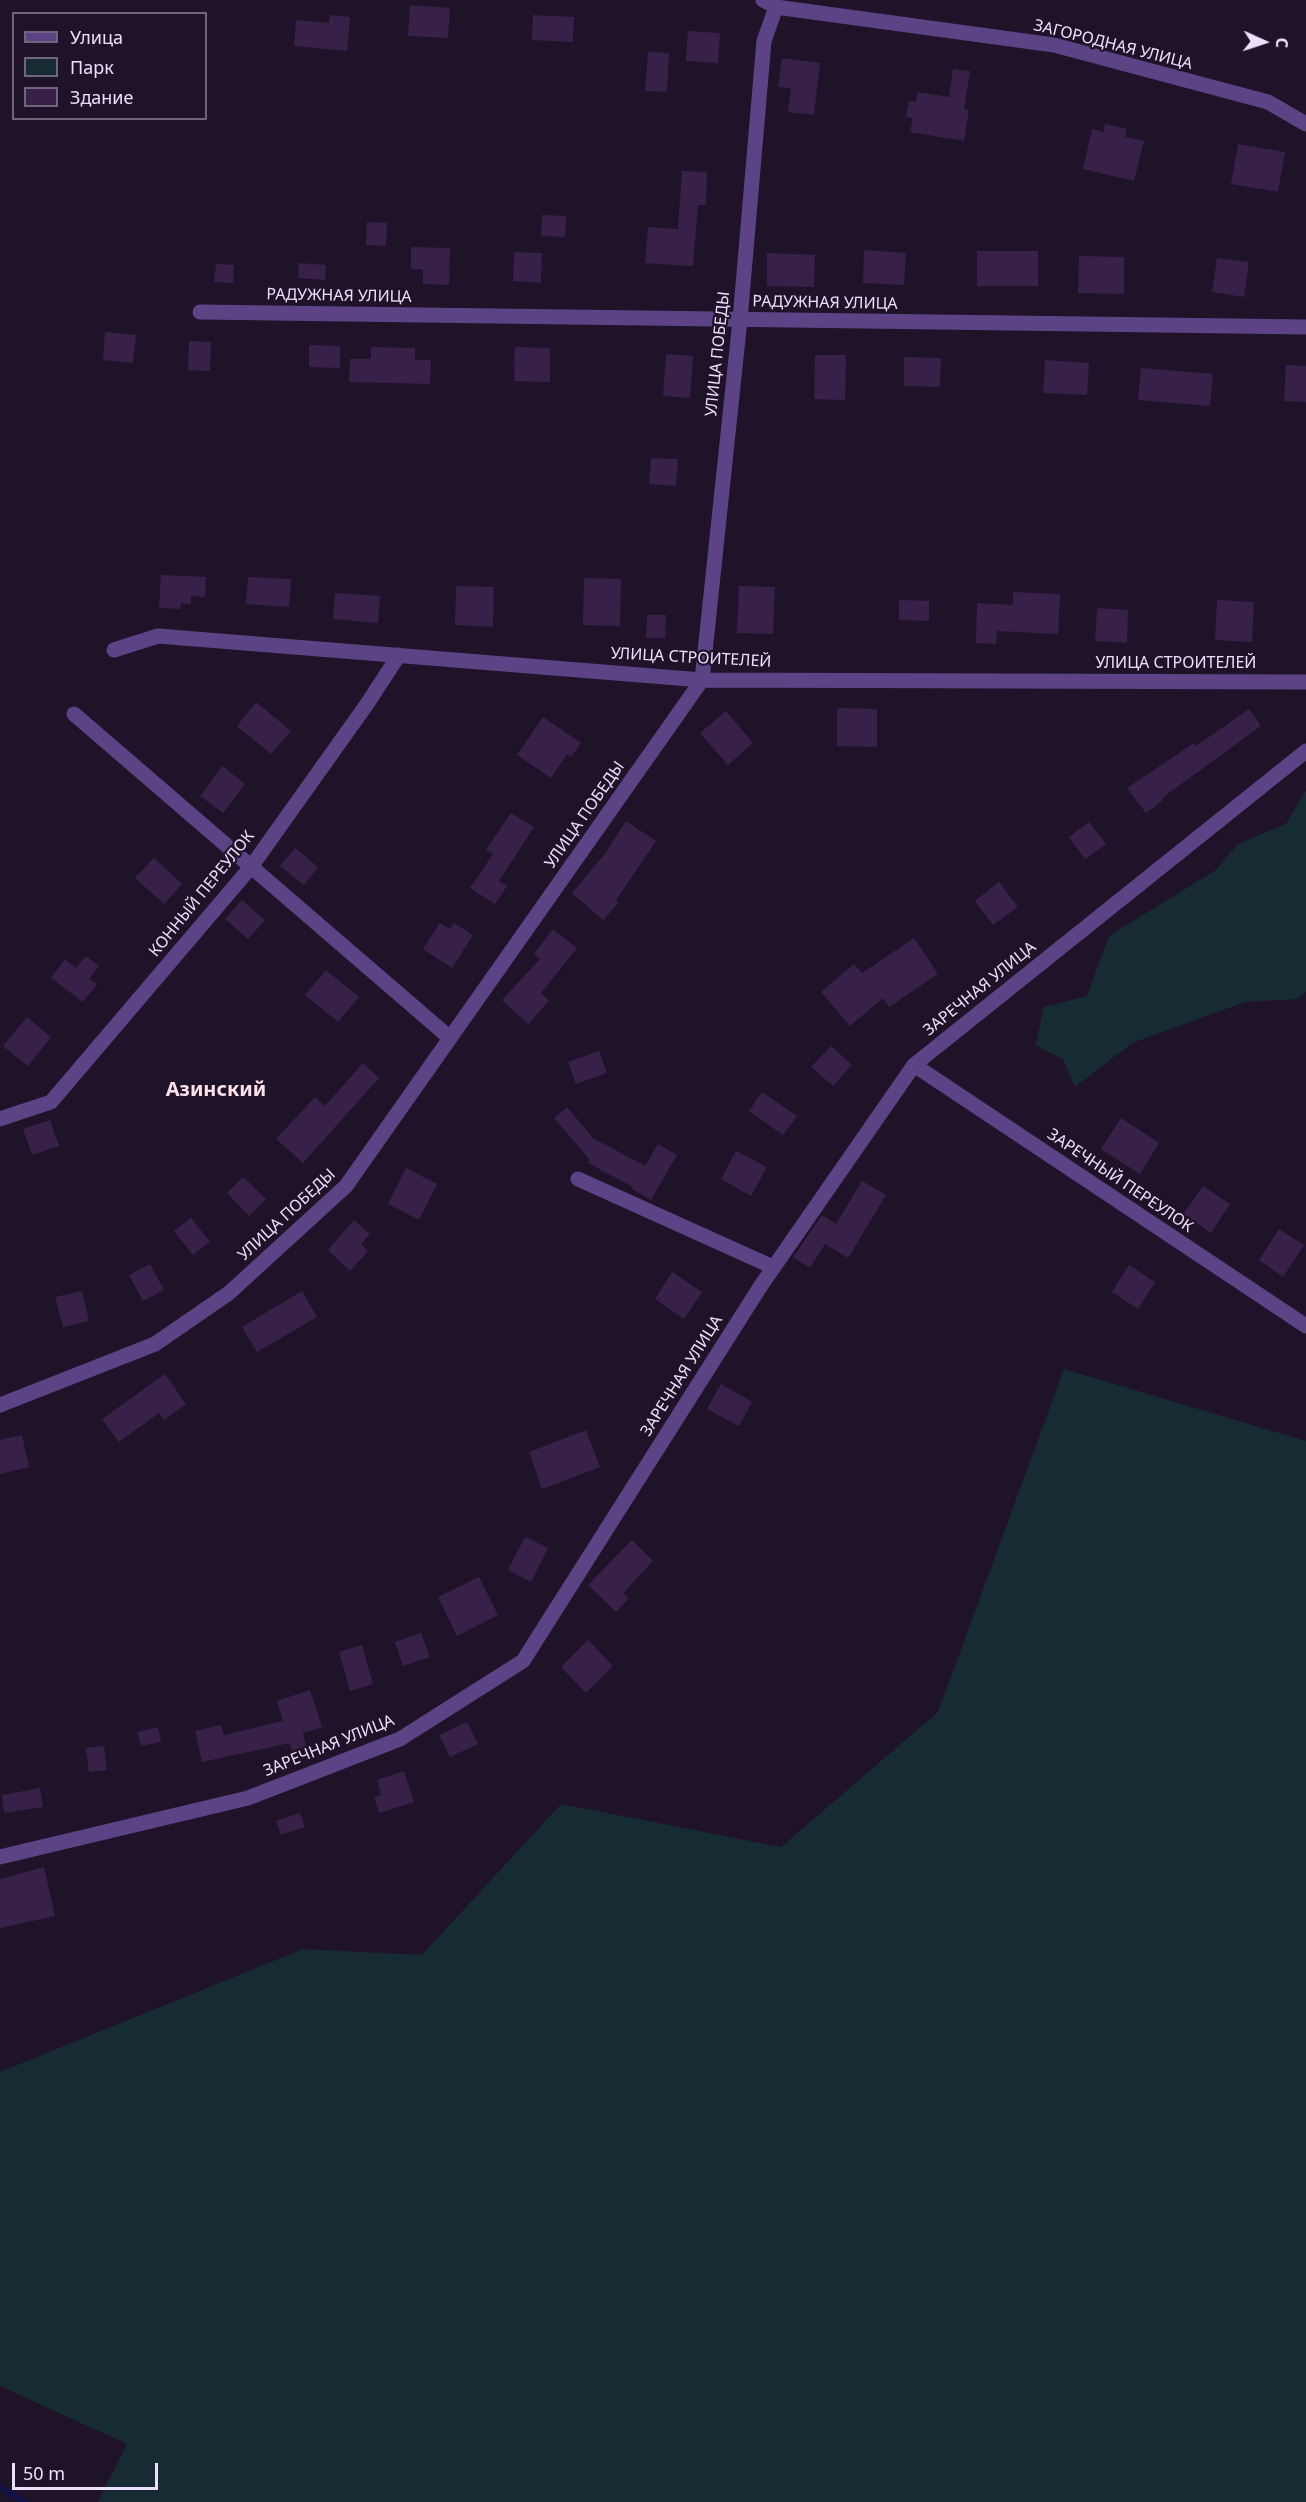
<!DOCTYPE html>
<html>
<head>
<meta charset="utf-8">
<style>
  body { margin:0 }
  #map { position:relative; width:1306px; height:2502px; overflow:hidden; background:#1f132a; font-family:"Noto Sans",sans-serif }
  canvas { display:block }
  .legend { position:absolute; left:12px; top:12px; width:195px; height:108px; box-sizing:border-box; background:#1f132a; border:2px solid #71657e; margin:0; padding:8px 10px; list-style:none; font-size:18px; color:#ecdffc }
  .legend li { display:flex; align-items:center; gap:12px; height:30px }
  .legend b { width:30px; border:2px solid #71657e }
  .north { position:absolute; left:1234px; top:12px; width:60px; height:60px; -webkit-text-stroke:4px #1f132a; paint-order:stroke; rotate:93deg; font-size:16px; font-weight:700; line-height:24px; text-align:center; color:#ecdffc }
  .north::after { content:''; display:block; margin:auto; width:21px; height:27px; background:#ecdffc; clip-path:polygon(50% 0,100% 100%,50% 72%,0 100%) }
  .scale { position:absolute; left:12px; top:2463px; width:146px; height:27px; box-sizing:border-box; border:3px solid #ecdffc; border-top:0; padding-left:8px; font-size:18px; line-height:21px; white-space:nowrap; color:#ecdffc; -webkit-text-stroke:4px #1f132a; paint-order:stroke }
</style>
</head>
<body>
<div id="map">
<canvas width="1306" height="2502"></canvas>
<ul class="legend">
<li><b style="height:8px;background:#5c4385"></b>Улица</li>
<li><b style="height:16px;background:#172b33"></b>Парк</li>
<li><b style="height:16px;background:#372149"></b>Здание</li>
</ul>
<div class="north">С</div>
<div class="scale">50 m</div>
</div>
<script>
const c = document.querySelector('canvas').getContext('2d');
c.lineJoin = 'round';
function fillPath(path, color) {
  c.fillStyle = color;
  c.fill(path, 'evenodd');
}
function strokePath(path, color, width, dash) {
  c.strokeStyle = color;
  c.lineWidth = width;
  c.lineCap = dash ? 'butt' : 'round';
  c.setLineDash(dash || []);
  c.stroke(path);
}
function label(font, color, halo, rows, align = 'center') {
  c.font = font + ' "Noto Sans",sans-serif';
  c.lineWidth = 4.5;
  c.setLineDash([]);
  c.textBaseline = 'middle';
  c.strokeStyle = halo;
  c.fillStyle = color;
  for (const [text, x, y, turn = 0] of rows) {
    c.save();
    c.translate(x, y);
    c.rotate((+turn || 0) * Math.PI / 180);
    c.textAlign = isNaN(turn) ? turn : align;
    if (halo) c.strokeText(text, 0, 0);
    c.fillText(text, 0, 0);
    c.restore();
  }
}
const green = new Path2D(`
  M 1306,790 L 1306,992 L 1297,999 L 1245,1002 L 1132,1043 L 1075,1087 L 1063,1059 L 1035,1045 L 1044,1007 L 1087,996 L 1109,936 L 1216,870 L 1238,844 L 1286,824 Z
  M 1064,1369 L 1306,1441 L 1306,2502 L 98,2502 L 127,2444 L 0,2386 L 0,2072 L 303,1949 L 422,1955 L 561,1804 L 781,1847 L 938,1712 Z`);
const stream = new Path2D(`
  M 0,2487 L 25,2502`);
const building = new Path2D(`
  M 410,5 L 450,8 L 448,38 L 408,36 Z
  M 330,15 L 350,17 L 347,51 L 294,46 L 296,20 L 329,23 Z
  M 533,15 L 574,17 L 573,42 L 532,40 Z
  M 688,31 L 720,33 L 718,63 L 686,61 Z
  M 648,52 L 669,53 L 667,92 L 645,91 Z
  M 782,58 L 820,63 L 814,115 L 788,112 L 791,88 L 778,87 Z
  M 953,69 L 970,71 L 964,109 L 969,110 L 964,141 L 910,132 L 913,118 L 906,117 L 909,101 L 916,102 L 918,92 L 949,97 Z
  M 1105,124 L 1127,129 L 1125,137 L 1144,141 L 1134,181 L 1083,169 L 1092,129 L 1104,132 Z
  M 1238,144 L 1285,152 L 1278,192 L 1231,184 Z
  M 682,171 L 707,172 L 706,205 L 698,205 L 693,266 L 645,263 L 648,227 L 678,229 Z
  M 542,215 L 566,216 L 565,237 L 541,236 Z
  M 367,222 L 387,223 L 386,246 L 366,245 Z
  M 411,247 L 450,248 L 449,285 L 423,284 L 423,269 L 411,269 Z
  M 864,250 L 906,253 L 904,285 L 863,283 Z
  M 977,251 L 1038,251 L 1038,286 L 977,286 Z
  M 514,252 L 542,253 L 541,283 L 513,281 Z
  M 767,253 L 815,255 L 814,287 L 767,286 Z
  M 1079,256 L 1124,257 L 1124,294 L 1078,293 Z
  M 1217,258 L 1249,262 L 1244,297 L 1212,292 Z
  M 299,263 L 326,265 L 325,280 L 298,278 Z
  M 216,264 L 234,265 L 233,283 L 214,282 Z
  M 105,332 L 136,335 L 133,363 L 103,360 Z
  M 189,341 L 211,342 L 210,371 L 188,370 Z
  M 309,345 L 340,346 L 340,368 L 309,367 Z
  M 371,347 L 415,348 L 415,360 L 431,360 L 430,384 L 349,382 L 350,359 L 371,359 Z
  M 515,347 L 550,348 L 550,382 L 514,381 Z
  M 666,354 L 693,356 L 690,398 L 663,396 Z
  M 815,355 L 846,355 L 845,400 L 814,399 Z
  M 904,357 L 941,358 L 940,387 L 904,386 Z
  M 1045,360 L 1089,363 L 1087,395 L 1043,393 Z
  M 1286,365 L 1306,366 L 1306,402 L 1284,401 Z
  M 1141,368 L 1213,374 L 1210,406 L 1138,400 Z
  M 651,458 L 678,459 L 676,486 L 649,484 Z
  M 161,575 L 206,577 L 205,597 L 191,596 L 191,604 L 181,603 L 180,609 L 159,608 Z
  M 248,577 L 291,579 L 289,607 L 246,604 Z
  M 584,578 L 621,579 L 620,626 L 583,625 Z
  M 456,586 L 494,587 L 493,627 L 455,625 Z
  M 739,586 L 775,587 L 773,634 L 737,633 Z
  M 1013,592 L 1060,594 L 1058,634 L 997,631 L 996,644 L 976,643 L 977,603 L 1013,605 Z
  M 335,593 L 380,596 L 378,623 L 333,619 Z
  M 899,600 L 929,601 L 929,621 L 899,620 Z
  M 1217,600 L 1254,602 L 1252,642 L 1215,640 Z
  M 1097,608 L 1128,610 L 1127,643 L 1095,641 Z
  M 647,615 L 666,615 L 665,638 L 646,638 Z
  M 256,702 L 291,731 L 271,754 L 237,726 Z
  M 837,708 L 877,709 L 877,747 L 837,746 Z
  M 1249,709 L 1261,726 L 1162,798 L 1163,800 L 1146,813 L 1127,788 L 1194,743 L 1196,746 Z
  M 726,711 L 753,743 L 728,765 L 700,733 Z
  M 543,717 L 581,743 L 571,757 L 567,754 L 551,778 L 517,755 Z
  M 222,766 L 245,784 L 223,813 L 200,796 Z
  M 511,813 L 534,827 L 499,881 L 507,886 L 495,904 L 470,888 L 493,854 L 486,850 Z
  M 626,821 L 656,841 L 616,900 L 619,902 L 603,920 L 572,893 L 604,855 Z
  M 1089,822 L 1106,844 L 1085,859 L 1069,837 Z
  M 295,848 L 318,867 L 304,885 L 280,866 Z
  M 154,858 L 182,884 L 164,904 L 135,878 Z
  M 999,882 L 1018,907 L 993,925 L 975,901 Z
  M 242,900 L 265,920 L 248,939 L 225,919 Z
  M 440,923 L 450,929 L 454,923 L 473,935 L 452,968 L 423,949 Z
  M 553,929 L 577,948 L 541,993 L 549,1001 L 528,1024 L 502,1000 L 540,959 L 534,954 Z
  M 914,938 L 938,974 L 889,1007 L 883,998 L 850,1026 L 821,992 L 854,964 L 862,973 Z
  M 86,956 L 99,966 L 89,979 L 97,984 L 83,1002 L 51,978 L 65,959 L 76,968 Z
  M 326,970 L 359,997 L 338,1022 L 305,995 Z
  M 27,1017 L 51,1037 L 28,1066 L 3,1046 Z
  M 831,1046 L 852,1065 L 833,1086 L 811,1067 Z
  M 599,1051 L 607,1073 L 576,1084 L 568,1062 Z
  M 363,1063 L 379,1078 L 303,1163 L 276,1139 L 315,1097 L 325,1106 Z
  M 762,1092 L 797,1116 L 783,1135 L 749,1111 Z
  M 567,1107 L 593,1138 L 645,1166 L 658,1144 L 677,1155 L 651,1200 L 632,1189 L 633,1187 L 588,1163 L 589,1159 L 554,1118 Z
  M 1121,1118 L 1159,1143 L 1140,1174 L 1101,1149 Z
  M 50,1120 L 59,1146 L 32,1155 L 23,1129 Z
  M 736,1151 L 767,1167 L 751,1196 L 721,1179 Z
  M 406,1168 L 437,1184 L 419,1220 L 388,1204 Z
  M 243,1177 L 266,1199 L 249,1216 L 227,1193 Z
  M 862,1181 L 886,1195 L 848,1258 L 825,1244 L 810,1268 L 793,1257 L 822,1215 L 836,1224 Z
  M 1203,1186 L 1230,1204 L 1211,1233 L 1183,1214 Z
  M 191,1218 L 210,1242 L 193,1255 L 174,1231 Z
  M 354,1220 L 370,1234 L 361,1244 L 368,1251 L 350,1271 L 328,1250 Z
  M 1279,1229 L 1304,1245 L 1283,1277 L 1259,1260 Z
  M 150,1264 L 164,1290 L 143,1301 L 129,1275 Z
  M 1129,1265 L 1155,1282 L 1138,1309 L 1112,1292 Z
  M 672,1272 L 702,1292 L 684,1319 L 655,1299 Z
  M 82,1291 L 89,1321 L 63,1327 L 55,1297 Z
  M 302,1291 L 317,1317 L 257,1352 L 242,1327 Z
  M 165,1374 L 186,1404 L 164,1420 L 159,1413 L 119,1442 L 102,1419 Z
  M 721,1384 L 752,1402 L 739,1426 L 707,1409 Z
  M 586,1430 L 600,1467 L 542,1489 L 529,1452 Z
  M 22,1435 L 29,1467 L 0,1474 L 0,1440 Z
  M 525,1537 L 548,1548 L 531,1582 L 508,1570 Z
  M 632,1540 L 653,1561 L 623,1593 L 629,1598 L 616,1612 L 588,1585 Z
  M 479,1577 L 498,1615 L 457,1636 L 438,1597 Z
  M 421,1633 L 430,1657 L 403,1666 L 395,1642 Z
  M 588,1640 L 613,1666 L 586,1693 L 561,1667 Z
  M 362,1645 L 373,1684 L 350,1691 L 339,1652 Z
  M 310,1690 L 322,1727 L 303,1733 L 306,1746 L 292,1751 L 290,1743 L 202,1762 L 195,1731 L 221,1725 L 224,1735 L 283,1721 L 277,1701 Z
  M 467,1722 L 478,1744 L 450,1757 L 439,1735 Z
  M 158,1727 L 161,1742 L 141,1746 L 137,1732 Z
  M 104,1746 L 107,1770 L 89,1772 L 86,1748 Z
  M 404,1771 L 414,1802 L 379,1813 L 374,1797 L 381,1795 L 377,1780 Z
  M 40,1788 L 43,1807 L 4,1813 L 2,1795 Z
  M 300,1813 L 305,1827 L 281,1835 L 276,1821 Z
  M 44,1867 L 55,1916 L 0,1928 L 0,1879 Z`);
const minor = new Path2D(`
  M 763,0 L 776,7 L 1054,45 L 1268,102 L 1306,124
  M 200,312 L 1306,327
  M 114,650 L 158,636 L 702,680 L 1306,682
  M 74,714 L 450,1038
  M 914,1065 L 1306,1326
  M 0,1119 L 51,1102 L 251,867 L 367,704 L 399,655
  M 578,1179 L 773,1267
  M 0,1405 L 155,1344 L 229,1293 L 346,1186 L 702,680 L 740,320 L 764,41 L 776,7
  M 0,1857 L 248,1798 L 400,1739 L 523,1661 L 760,1287 L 914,1065 L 1306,751`);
const streetNames = [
  ["ЗАГОРОДНАЯ УЛИЦА",1113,45,14],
  ["РАДУЖНАЯ УЛИЦА",339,296,1],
  ["РАДУЖНАЯ УЛИЦА",825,303,1],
  ["УЛИЦА ПОБЕДЫ",718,354,-84],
  ["УЛИЦА СТРОИТЕЛЕЙ",691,658,3],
  ["УЛИЦА СТРОИТЕЛЕЙ",1176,663],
  ["УЛИЦА ПОБЕДЫ",585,815,-55],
  ["КОННЫЙ ПЕРЕУЛОК",202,894,-51],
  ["ЗАРЕЧНАЯ УЛИЦА",980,989,-39],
  ["ЗАРЕЧНЫЙ ПЕРЕУЛОК",1120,1181,34],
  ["УЛИЦА ПОБЕДЫ",287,1215,-43],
  ["ЗАРЕЧНАЯ УЛИЦА",682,1376,-58],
  ["ЗАРЕЧНАЯ УЛИЦА",329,1746,-22]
];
const quarterNames = [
  ["Азинский",216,1090]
];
fillPath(green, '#172b33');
strokePath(stream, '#101146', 6);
fillPath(building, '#372149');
strokePath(minor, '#5c4385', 15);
label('16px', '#ecdffc', '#1f132a', streetNames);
label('bold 20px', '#fce1e9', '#1f132a', quarterNames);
</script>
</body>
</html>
